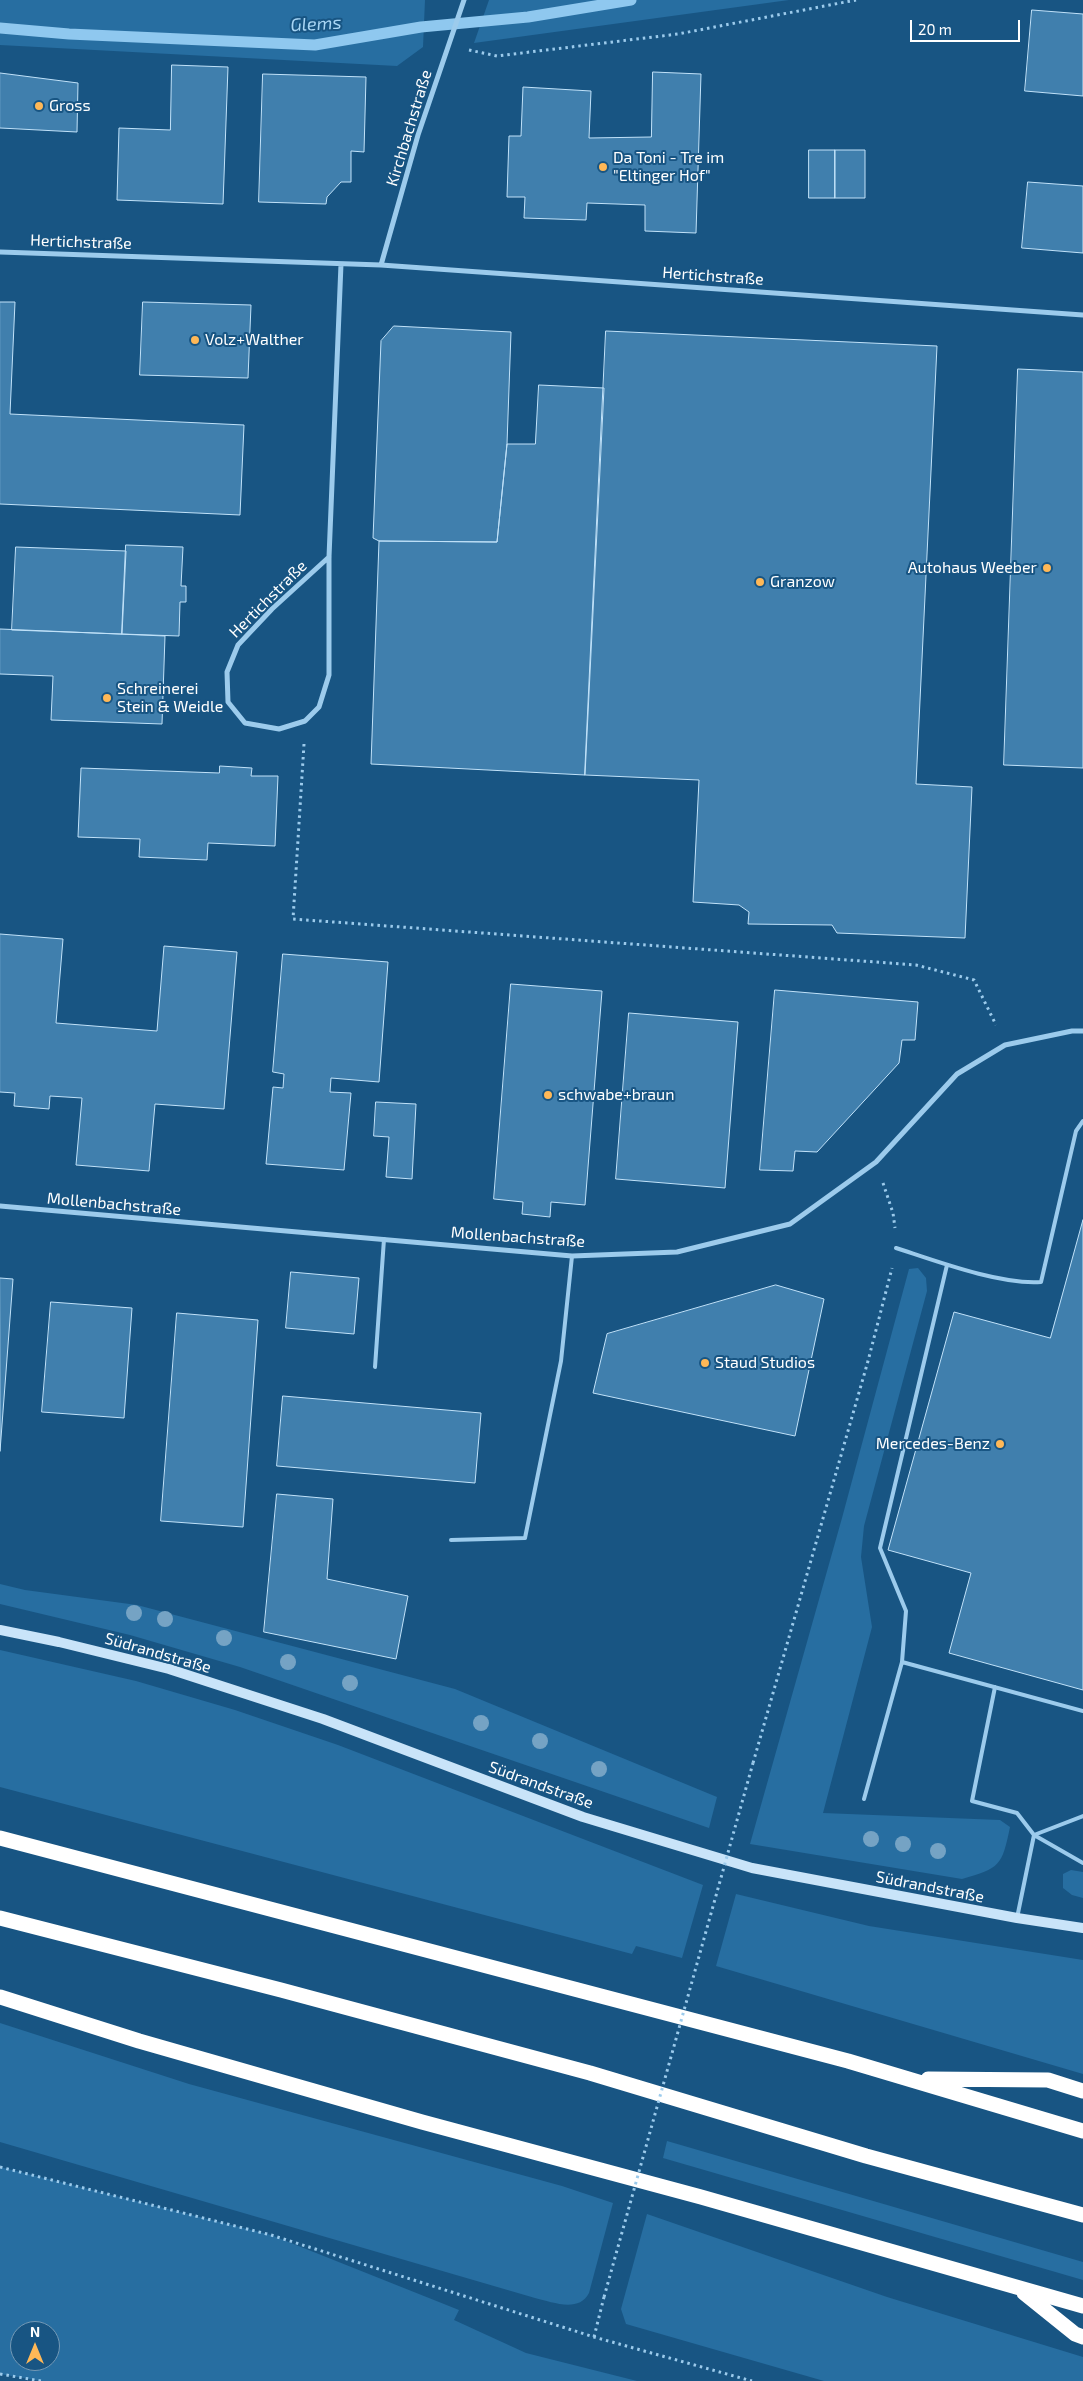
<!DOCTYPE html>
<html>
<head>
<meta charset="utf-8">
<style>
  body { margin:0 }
  #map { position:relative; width:1083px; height:2381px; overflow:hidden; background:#185583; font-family:"Exo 2",sans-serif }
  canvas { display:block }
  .north { position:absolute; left:10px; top:2321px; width:50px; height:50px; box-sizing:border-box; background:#185583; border:1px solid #7499b5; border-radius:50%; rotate:0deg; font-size:14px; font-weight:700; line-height:20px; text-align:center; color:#fff }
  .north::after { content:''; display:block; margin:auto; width:18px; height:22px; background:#ffb857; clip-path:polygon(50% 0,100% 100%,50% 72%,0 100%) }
  .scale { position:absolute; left:910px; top:20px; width:110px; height:22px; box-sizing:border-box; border:2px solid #fff; border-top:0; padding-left:6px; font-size:15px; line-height:18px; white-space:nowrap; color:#fff; -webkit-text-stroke:4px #185583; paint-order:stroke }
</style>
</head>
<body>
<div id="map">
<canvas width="1083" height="2381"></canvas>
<div class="north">N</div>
<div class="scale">20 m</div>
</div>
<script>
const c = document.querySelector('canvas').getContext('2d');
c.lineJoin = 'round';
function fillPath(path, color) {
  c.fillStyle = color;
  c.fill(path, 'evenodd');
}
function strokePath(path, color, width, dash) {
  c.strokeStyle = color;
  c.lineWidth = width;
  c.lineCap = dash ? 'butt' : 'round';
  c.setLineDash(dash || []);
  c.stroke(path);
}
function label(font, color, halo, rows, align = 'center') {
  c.font = font + ' "Exo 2",sans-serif';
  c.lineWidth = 4;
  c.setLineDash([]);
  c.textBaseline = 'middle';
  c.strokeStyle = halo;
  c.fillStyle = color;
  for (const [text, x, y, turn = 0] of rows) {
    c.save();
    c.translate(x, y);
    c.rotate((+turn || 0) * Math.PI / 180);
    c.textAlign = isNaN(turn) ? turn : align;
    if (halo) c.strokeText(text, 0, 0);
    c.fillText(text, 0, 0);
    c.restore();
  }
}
const green = new Path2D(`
  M 0,0 L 425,0 L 423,47 L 397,66 L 0,45 Z
  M 489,0 L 789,0 L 474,43 Z
  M 918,1268 L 926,1278 L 927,1291 L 864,1526 L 861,1557 L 872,1627 L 823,1813 L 1000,1820 L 1010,1827 C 1002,1866 1000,1868 962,1879 L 750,1844 L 842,1518 L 909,1269 Z
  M 0,1584 L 25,1590 L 137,1605 L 455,1689 L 717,1797 L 709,1828 L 240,1667 L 130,1635 L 0,1604 Z
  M 0,1650 L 136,1681 L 235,1710 L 338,1745 L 703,1885 L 682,1958 L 636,1946 L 632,1954 L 0,1787 Z
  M 1071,1870 L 1083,1872 L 1083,1898 L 1072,1895 L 1063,1888 L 1063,1874 Z
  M 736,1894 L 869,1926 L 1083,1960 L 1083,2074 L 716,1966 Z
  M 0,2023 L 189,2084 L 562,2186 L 613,2203 L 589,2293 C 579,2313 552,2302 535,2298 L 0,2142 Z
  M 667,2141 L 1083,2262 L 1083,2280 L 663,2158 Z
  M 0,2167 L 271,2235 L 459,2310 L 454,2320 L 526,2353 L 637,2381 L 41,2381 L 0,2374 ZM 20,2331 L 50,2331 L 50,2361 L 20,2361 Z
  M 647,2214 L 887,2297 L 1083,2357 L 1083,2381 L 824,2381 L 626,2324 L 621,2309 Z`);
const stream = new Path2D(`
  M 0,28 L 69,34 L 315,45 L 421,27 L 528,17 L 631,0`);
const building = new Path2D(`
  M 1032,10 L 1083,14 L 1083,96 L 1025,91 Z
  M 172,65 L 228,67 L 223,204 L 117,200 L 119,128 L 170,130 Z
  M 653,72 L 701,74 L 696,233 L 645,231 L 645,205 L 587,203 L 586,220 L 524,218 L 525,197 L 507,197 L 509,136 L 521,136 L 523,87 L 591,91 L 589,138 L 651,137 Z
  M 0,73 L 78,83 L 77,132 L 0,128 Z
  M 263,74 L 366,77 L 364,152 L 351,151 L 351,182 L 341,182 L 327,197 L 326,204 L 259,202 Z
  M 809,150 L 835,150 L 835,198 L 809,198 Z
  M 835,150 L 865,150 L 865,198 L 835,198 Z
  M 1028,182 L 1083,186 L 1083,253 L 1022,248 Z
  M 0,302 L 15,302 L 10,414 L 244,425 L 240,515 L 0,504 Z
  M 143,302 L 251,305 L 248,378 L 140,375 Z
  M 394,326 L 511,332 L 507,444 L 497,542 L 379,541 L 373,538 L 381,341 Z
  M 606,331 L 937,346 L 916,784 L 972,787 L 965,938 L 837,933 L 832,925 L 748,924 L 749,912 L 739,905 L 693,902 L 699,780 L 585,775 Z
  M 1018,369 L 1083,372 L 1083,768 L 1004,765 Z
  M 539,385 L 604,388 L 585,775 L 371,764 L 379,541 L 497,542 L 507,444 L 535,444 Z
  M 126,545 L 183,547 L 181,586 L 186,586 L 186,602 L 180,602 L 179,636 L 122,634 Z
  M 16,547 L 126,551 L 122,634 L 12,630 Z
  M 0,629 L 165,636 L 162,724 L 51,720 L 53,676 L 0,674 Z
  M 220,766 L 252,768 L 251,776 L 278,776 L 275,846 L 208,843 L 207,860 L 139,857 L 140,839 L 78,837 L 81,768 L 219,773 Z
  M 0,934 L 63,939 L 56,1023 L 157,1031 L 164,946 L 237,952 L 224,1109 L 155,1104 L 149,1171 L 76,1165 L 82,1098 L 50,1096 L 49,1109 L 14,1106 L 15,1093 L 0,1092 Z
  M 283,954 L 388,962 L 379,1082 L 331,1078 L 330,1092 L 351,1093 L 344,1170 L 266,1164 L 273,1087 L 283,1088 L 284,1074 L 273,1072 Z
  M 511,984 L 602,991 L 585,1205 L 551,1202 L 550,1217 L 522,1214 L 523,1202 L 494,1199 Z
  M 775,990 L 918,1002 L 915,1040 L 902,1040 L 899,1063 L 817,1152 L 795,1151 L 793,1171 L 760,1170 Z
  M 629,1013 L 738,1022 L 725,1188 L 616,1179 Z
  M 376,1102 L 416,1104 L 412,1179 L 386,1177 L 389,1137 L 374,1136 Z
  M 1083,1220 L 1083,1690 L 949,1653 L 971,1573 L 888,1550 L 954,1312 L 1050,1338 Z
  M 291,1272 L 359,1278 L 354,1334 L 286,1328 Z
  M 0,1278 L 13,1279 L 0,1451 Z
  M 776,1285 L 824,1299 L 795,1436 L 593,1393 L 607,1334 Z
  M 51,1302 L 132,1308 L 124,1418 L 42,1412 Z
  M 177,1313 L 258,1320 L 243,1527 L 161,1521 Z
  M 283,1396 L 481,1413 L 475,1483 L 277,1466 Z
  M 277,1494 L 333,1499 L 327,1579 L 408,1596 L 396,1659 L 264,1632 Z`);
const path = new Path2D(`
  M 469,50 L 497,56 L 678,34 L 856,0
  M 304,744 L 293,919 L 916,965 L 974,980 L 996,1025
  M 883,1183 L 893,1213 L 895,1228
  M 753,1763 L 868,1361 L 892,1268
  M 0,2167 L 271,2235 L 594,2337 L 752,2381
  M 594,2337 L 604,2297
  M 0,2374 L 41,2381`);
const service = new Path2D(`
  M 896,1248 C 936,1261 1000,1285 1041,1282 L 1076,1131 L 1083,1121
  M 947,1265 L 880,1548 L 906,1611 L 902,1662 L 1083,1711
  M 375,1367 L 384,1239
  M 451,1540 L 525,1538 L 561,1361 L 572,1256
  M 995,1687 L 972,1801 L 1017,1813 L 1034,1835 L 1083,1863
  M 864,1799 L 902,1662
  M 1017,1918 L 1034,1835 L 1083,1816`);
const minor = new Path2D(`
  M 0,252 L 381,265 L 1083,315
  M 381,265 L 418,135 L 464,0
  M 329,557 L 272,609 L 238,645 L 227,672 L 228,702 L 245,723 L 279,729 L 305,721 L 319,707 L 329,675 L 329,557 L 341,264
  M 0,1206 L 572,1256 L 677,1252 L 790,1224 L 876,1162 L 957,1074 L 1005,1045 L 1072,1031 L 1083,1031`);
const secondary = new Path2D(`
  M 0,1630 L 59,1642 L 169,1669 L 323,1719 L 583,1817 L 752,1868 L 1017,1918 L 1083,1928`);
const motorway = new Path2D(`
  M 0,1838 L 848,2061 L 1083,2131
  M 0,1918 L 281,1990 L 590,2073 L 866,2156 L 1083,2215
  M 0,1997 L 139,2041 L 422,2122 L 701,2197 L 1083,2306
  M 928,2079 L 1048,2080 L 1083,2091
  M 1024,2293 L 1075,2334 L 1083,2337`);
const pathBridge = new Path2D(`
  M 604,2297 L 753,1763`);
const trees = [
  [134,1613],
  [165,1619],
  [224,1638],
  [288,1662],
  [350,1683],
  [481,1723],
  [540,1741],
  [599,1769],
  [871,1839],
  [903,1844],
  [938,1851]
];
const markers = [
  [39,106,5,"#ffb857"],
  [603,167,5,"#ffb857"],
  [195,340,5,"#ffb857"],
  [1047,568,5,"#ffb857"],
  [760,582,5,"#ffb857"],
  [107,698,5,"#ffb857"],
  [548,1095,5,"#ffb857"],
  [705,1363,5,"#ffb857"],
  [1000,1444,5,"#ffb857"]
];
const poiNames = [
  ["Gross",49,106],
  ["Da Toni - Tre im",613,158],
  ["\"Eltinger Hof\"",613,176],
  ["Volz+Walther",205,340],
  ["Autohaus Weeber",1037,568,"right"],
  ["Granzow",770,582],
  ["Schreinerei",117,689],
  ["Stein & Weidle",117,707],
  ["schwabe+braun",558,1095],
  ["Staud Studios",715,1363],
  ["Mercedes-Benz",990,1444,"right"]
];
const streetNames = [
  ["Kirchbachstraße",409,128,-73],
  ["Hertichstraße",81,242,2],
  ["Hertichstraße",713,276,4],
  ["Hertichstraße",268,599,-45],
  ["Mollenbachstraße",114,1204,5],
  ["Mollenbachstraße",518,1237,4],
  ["Südrandstraße",158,1653,16],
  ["Südrandstraße",541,1785,20],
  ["Südrandstraße",930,1887,11]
];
const waterNames = [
  ["Glems",316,24,-3]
];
fillPath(green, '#276ea1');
strokePath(stream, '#8fc8ef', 11);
fillPath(building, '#407fad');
strokePath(building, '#c1e2f9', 1);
strokePath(path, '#9ccbec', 3, [2.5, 4]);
strokePath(service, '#9ccbec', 4);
strokePath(minor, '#9ccbec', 5);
strokePath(secondary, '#c9e4f9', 10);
strokePath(motorway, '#fff', 15);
strokePath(pathBridge, '#9ccbec', 3, [2.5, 4]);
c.fillStyle = '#75a3c4';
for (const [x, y] of trees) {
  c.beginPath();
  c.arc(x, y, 8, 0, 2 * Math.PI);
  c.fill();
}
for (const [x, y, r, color] of markers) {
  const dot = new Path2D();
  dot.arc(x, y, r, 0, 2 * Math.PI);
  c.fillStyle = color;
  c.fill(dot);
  strokePath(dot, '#185583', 2);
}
label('16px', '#fff', '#185583', poiNames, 'left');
label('16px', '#fff', '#185583', streetNames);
label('italic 18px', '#a8d5f4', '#185583', waterNames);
</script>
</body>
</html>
